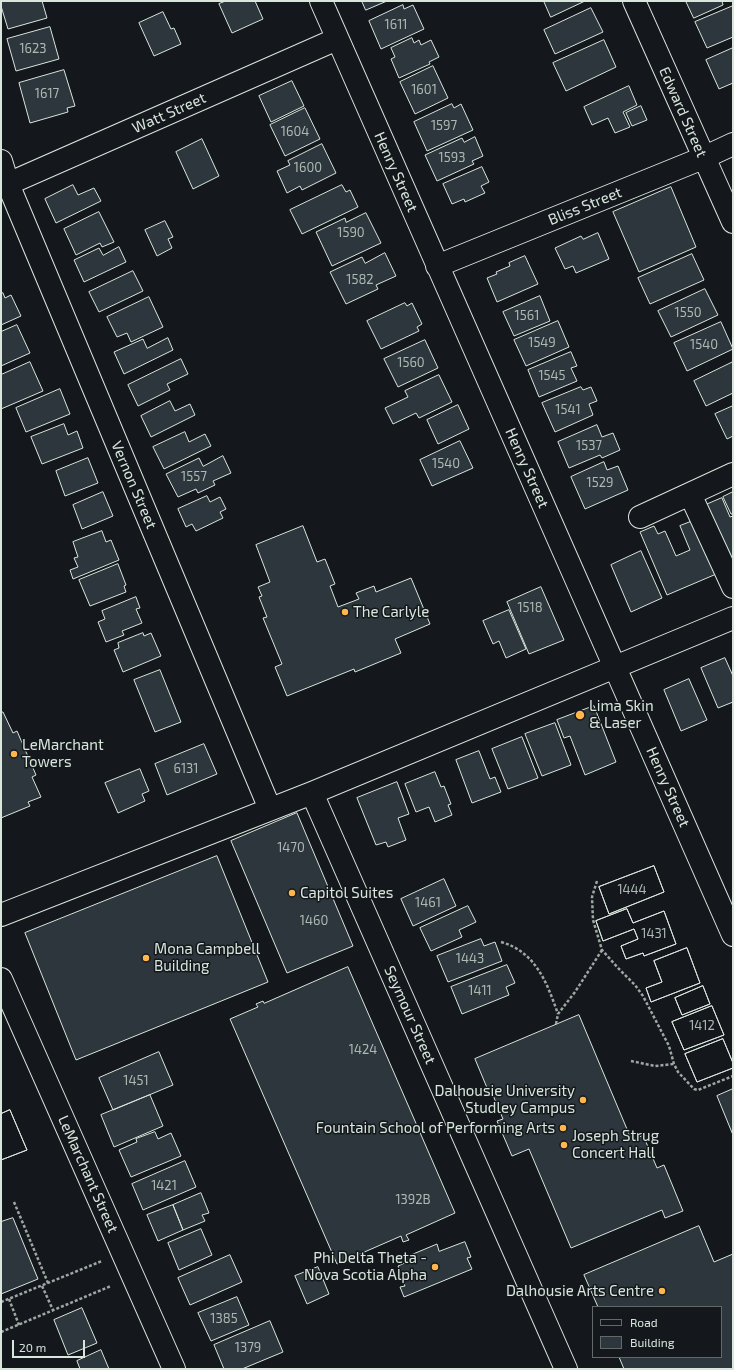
<!DOCTYPE html>
<html>
<head>
<meta charset="utf-8">
<style>
  body { margin:0 }
  #map { position:relative; width:734px; height:1370px; overflow:hidden; background:#14181c; font-family:"Exo 2",sans-serif }
  canvas { display:block }
  .frame { position:absolute; inset:0; border:2px solid #d8e6dc; pointer-events:none }
  .legend { position:absolute; left:592px; top:1306px; width:130px; height:52px; box-sizing:border-box; background:#14181c; border:1px solid #626a69; margin:0; padding:5px 7px; list-style:none; font-size:12px; color:#d8e6dc }
  .legend li { display:flex; align-items:center; gap:8px; height:20px }
  .legend b { width:20px; border:1px solid #626a69 }
  .scale { position:absolute; left:12px; top:1340px; width:73px; height:18px; box-sizing:border-box; border:2px solid #d8e6dc; border-top:0; padding-left:5px; font-size:12px; line-height:14px; white-space:nowrap; color:#d8e6dc; -webkit-text-stroke:3px #14181c; paint-order:stroke }
</style>
</head>
<body>
<div id="map">
<canvas width="734" height="1370"></canvas>
<div class="frame"></div>
<ul class="legend">
<li><b style="height:5px;background:#14181c"></b>Road</li>
<li><b style="height:11px;background:#2c363c"></b>Building</li>
</ul>
<div class="scale">20 m</div>
</div>
<script>
const c = document.querySelector('canvas').getContext('2d');
c.lineJoin = 'round';
function fillPath(path, color) {
  c.fillStyle = color;
  c.fill(path, 'evenodd');
}
function strokePath(path, color, width, dash) {
  c.strokeStyle = color;
  c.lineWidth = width;
  c.lineCap = dash ? 'butt' : 'round';
  c.setLineDash(dash || []);
  c.stroke(path);
}
function label(font, color, halo, rows, align = 'center') {
  c.font = font + ' "Exo 2",sans-serif';
  c.lineWidth = 3;
  c.setLineDash([]);
  c.textBaseline = 'middle';
  c.strokeStyle = halo;
  c.fillStyle = color;
  for (const [text, x, y, turn = 0] of rows) {
    c.save();
    c.translate(x, y);
    c.rotate((+turn || 0) * Math.PI / 180);
    c.textAlign = isNaN(turn) ? turn : align;
    if (halo) c.strokeText(text, 0, 0);
    c.fillText(text, 0, 0);
    c.restore();
  }
}
const building = new Path2D(`
  M 1,1 L 42,1 L 47,18 L 8,29 L 1,6 Z
  M 226,1 L 255,1 L 263,19 L 232,33 L 219,4 Z
  M 362,1 L 387,1 L 366,10 Z
  M 544,1 L 585,1 L 551,17 Z
  M 686,1 L 722,1 L 723,5 L 694,18 Z
  M 403,5 L 404,9 L 413,5 L 424,29 L 381,49 L 369,21 Z
  M 733,6 L 733,37 L 707,48 L 695,22 Z
  M 591,8 L 603,32 L 555,54 L 544,30 Z
  M 163,12 L 171,29 L 174,28 L 181,44 L 154,56 L 139,23 Z
  M 50,27 L 59,59 L 16,71 L 7,39 Z
  M 412,38 L 414,43 L 419,40 L 421,45 L 431,40 L 439,57 L 429,62 L 430,64 L 399,78 L 391,59 L 395,57 L 391,48 Z
  M 604,40 L 616,67 L 566,91 L 553,63 Z
  M 733,48 L 733,83 L 719,89 L 706,60 Z
  M 433,66 L 448,98 L 415,114 L 400,82 Z
  M 64,70 L 75,106 L 67,108 L 68,112 L 30,123 L 19,83 Z
  M 292,81 L 304,106 L 271,122 L 259,96 Z
  M 629,86 L 637,105 L 623,112 L 630,127 L 615,133 L 608,118 L 592,125 L 584,107 Z
  M 452,104 L 454,108 L 461,104 L 473,130 L 427,151 L 414,122 Z
  M 641,106 L 647,120 L 632,126 L 626,113 Z
  M 305,108 L 320,139 L 285,156 L 270,125 Z
  M 475,137 L 483,156 L 472,161 L 474,164 L 437,181 L 425,155 L 462,138 L 464,142 Z
  M 202,139 L 219,176 L 193,189 L 176,152 Z
  M 322,144 L 336,173 L 302,190 L 300,186 L 287,193 L 277,171 L 290,165 L 288,161 Z
  M 482,167 L 489,182 L 481,186 L 485,193 L 465,202 L 464,199 L 452,204 L 443,184 Z
  M 73,185 L 78,195 L 94,188 L 101,201 L 56,223 L 45,199 Z
  M 342,185 L 346,192 L 350,190 L 358,207 L 302,234 L 290,210 Z
  M 671,187 L 696,247 L 639,272 L 613,212 Z
  M 99,212 L 114,242 L 102,247 L 100,243 L 76,255 L 64,229 Z
  M 366,213 L 381,243 L 332,266 L 316,232 L 345,218 L 346,222 Z
  M 165,221 L 173,237 L 168,239 L 172,248 L 157,256 L 145,230 Z
  M 598,233 L 609,259 L 576,273 L 573,266 L 565,269 L 555,248 L 581,236 L 583,239 Z
  M 119,247 L 126,262 L 84,282 L 74,260 L 99,248 L 103,255 Z
  M 385,253 L 396,276 L 376,285 L 378,289 L 346,304 L 330,272 L 362,257 L 365,263 Z
  M 692,254 L 704,280 L 650,304 L 638,278 Z
  M 525,256 L 538,284 L 497,302 L 487,278 L 497,274 L 496,272 L 510,266 L 509,263 Z
  M 133,271 L 143,291 L 99,312 L 89,292 Z
  M 705,289 L 718,315 L 671,337 L 658,311 Z
  M 3,293 L 5,298 L 11,295 L 21,316 L 1,325 L 1,294 Z
  M 540,296 L 550,321 L 514,336 L 503,312 Z
  M 149,297 L 163,327 L 131,342 L 127,333 L 117,337 L 107,317 Z
  M 405,303 L 407,306 L 412,303 L 422,324 L 417,327 L 419,331 L 381,349 L 367,321 Z
  M 558,321 L 569,347 L 526,366 L 514,340 Z
  M 721,322 L 733,349 L 687,371 L 674,343 Z
  M 17,325 L 30,353 L 1,366 L 1,332 Z
  M 168,338 L 173,350 L 124,374 L 114,352 L 143,339 L 147,348 Z
  M 425,340 L 438,368 L 398,387 L 384,359 Z
  M 571,352 L 577,366 L 571,368 L 577,381 L 539,397 L 528,370 Z
  M 181,359 L 188,374 L 167,384 L 170,390 L 138,406 L 128,385 Z
  M 30,362 L 43,391 L 1,409 L 1,375 Z
  M 733,362 L 733,393 L 706,406 L 694,381 Z
  M 439,375 L 452,402 L 419,418 L 416,413 L 393,424 L 385,408 L 408,397 L 405,391 Z
  M 581,387 L 583,390 L 591,387 L 597,401 L 589,404 L 593,415 L 555,432 L 542,403 Z
  M 60,389 L 70,414 L 26,432 L 16,408 Z
  M 170,401 L 175,411 L 190,404 L 195,415 L 151,437 L 141,416 Z
  M 458,405 L 469,429 L 438,444 L 427,420 Z
  M 733,406 L 733,436 L 727,439 L 715,414 Z
  M 64,424 L 68,435 L 77,431 L 83,448 L 42,464 L 31,437 Z
  M 597,425 L 602,437 L 613,433 L 620,450 L 602,458 L 600,455 L 569,468 L 558,442 Z
  M 185,432 L 189,442 L 205,434 L 211,446 L 164,469 L 153,447 Z
  M 460,441 L 473,468 L 432,486 L 420,460 Z
  M 223,456 L 231,473 L 213,481 L 215,485 L 198,493 L 196,489 L 178,497 L 166,474 L 199,458 L 203,466 Z
  M 88,458 L 98,483 L 65,496 L 56,471 Z
  M 604,462 L 607,470 L 618,466 L 628,490 L 585,509 L 571,477 Z
  M 103,492 L 113,516 L 82,529 L 73,505 Z
  M 733,492 L 733,514 L 731,514 L 723,497 Z
  M 207,496 L 210,502 L 220,497 L 226,509 L 220,512 L 223,518 L 196,531 L 192,524 L 186,527 L 178,509 Z
  M 722,498 L 730,517 L 733,516 L 733,564 L 701,507 Z
  M 698,519 L 721,572 L 667,595 L 640,532 L 654,526 L 658,534 L 665,531 L 676,556 L 690,550 L 680,526 Z
  M 303,526 L 317,562 L 325,559 L 335,584 L 330,586 L 338,607 L 359,599 L 356,593 L 374,586 L 376,592 L 411,578 L 430,624 L 395,639 L 401,653 L 355,672 L 354,669 L 287,696 L 275,667 L 282,664 L 263,618 L 267,617 L 259,597 L 262,596 L 258,587 L 270,582 L 256,545 Z
  M 102,531 L 106,542 L 111,540 L 119,560 L 73,579 L 70,570 L 78,567 L 74,558 L 78,557 L 73,542 Z
  M 641,551 L 662,598 L 631,612 L 611,565 Z
  M 118,564 L 126,585 L 124,586 L 126,592 L 90,606 L 79,580 Z
  M 541,587 L 564,640 L 529,654 L 507,602 Z
  M 136,597 L 140,608 L 136,609 L 142,623 L 122,631 L 124,635 L 106,642 L 98,622 L 105,619 L 102,611 Z
  M 509,610 L 526,649 L 506,658 L 499,641 L 493,644 L 483,621 Z
  M 143,633 L 144,636 L 151,633 L 161,656 L 123,672 L 114,650 L 119,648 L 118,643 Z
  M 725,658 L 733,676 L 733,702 L 718,708 L 701,668 Z
  M 160,670 L 181,722 L 155,732 L 134,680 Z
  M 689,679 L 707,720 L 681,731 L 664,690 Z
  M 594,706 L 616,762 L 585,775 L 570,736 L 564,738 L 557,720 Z
  M 1,712 L 3,712 L 13,733 L 17,731 L 36,775 L 32,777 L 41,797 L 28,802 L 30,806 L 1,818 Z
  M 555,723 L 571,765 L 542,776 L 525,734 Z
  M 522,737 L 538,778 L 508,789 L 492,749 Z
  M 204,744 L 217,774 L 167,795 L 155,764 Z
  M 479,751 L 490,779 L 495,777 L 501,792 L 472,803 L 456,760 Z
  M 140,769 L 149,791 L 142,794 L 145,801 L 118,813 L 105,783 Z
  M 435,772 L 441,787 L 444,786 L 451,804 L 448,805 L 452,815 L 435,822 L 429,807 L 416,812 L 405,784 Z
  M 397,782 L 409,814 L 398,818 L 406,840 L 388,847 L 386,842 L 376,845 L 357,798 Z
  M 297,813 L 353,946 L 287,973 L 231,841 Z
  M 217,856 L 268,982 L 76,1060 L 25,933 Z
  M 654,866 L 664,892 L 609,914 L 599,887 Z
  M 654,866 L 664,892 L 609,914 L 599,887 Z
  M 444,879 L 456,906 L 413,926 L 401,899 Z
  M 468,906 L 476,922 L 459,930 L 462,937 L 431,951 L 420,928 Z
  M 627,909 L 633,923 L 664,911 L 676,944 L 644,956 L 643,953 L 626,959 L 621,946 L 638,939 L 634,929 L 603,941 L 596,921 Z
  M 627,909 L 633,923 L 664,911 L 676,944 L 644,956 L 643,953 L 626,959 L 621,946 L 638,939 L 634,929 L 603,941 L 596,921 Z
  M 481,939 L 484,946 L 495,942 L 502,961 L 448,982 L 437,956 Z
  M 687,948 L 700,983 L 651,1002 L 646,988 L 662,982 L 654,961 Z
  M 687,948 L 700,983 L 651,1002 L 646,988 L 662,982 L 654,961 Z
  M 507,965 L 515,983 L 506,987 L 509,995 L 462,1014 L 451,987 Z
  M 348,967 L 455,1213 L 406,1235 L 409,1240 L 403,1242 L 401,1236 L 337,1264 L 230,1019 L 258,1007 L 256,1004 L 263,1001 L 264,1003 Z
  M 703,986 L 710,1004 L 682,1015 L 675,998 Z
  M 703,986 L 710,1004 L 682,1015 L 675,998 Z
  M 712,1006 L 724,1035 L 684,1050 L 672,1022 Z
  M 712,1006 L 724,1035 L 684,1050 L 672,1022 Z
  M 579,1015 L 632,1141 L 643,1135 L 657,1168 L 664,1165 L 683,1211 L 665,1218 L 662,1210 L 571,1248 L 529,1149 L 512,1156 L 497,1121 L 503,1119 L 492,1093 L 490,1095 L 475,1059 Z
  M 723,1039 L 733,1063 L 733,1068 L 697,1082 L 685,1054 Z
  M 723,1039 L 733,1063 L 733,1068 L 697,1082 L 685,1054 Z
  M 159,1052 L 173,1085 L 113,1110 L 99,1078 Z
  M 733,1089 L 733,1135 L 717,1096 Z
  M 150,1095 L 163,1126 L 114,1147 L 101,1115 Z
  M 10,1110 L 27,1150 L 1,1160 L 1,1114 Z
  M 10,1110 L 27,1150 L 1,1160 L 1,1114 Z
  M 155,1132 L 158,1139 L 171,1133 L 181,1156 L 131,1177 L 119,1150 L 137,1142 L 136,1139 Z
  M 185,1161 L 196,1187 L 143,1210 L 132,1184 Z
  M 201,1193 L 209,1213 L 202,1215 L 205,1221 L 183,1230 L 173,1205 Z
  M 173,1205 L 183,1230 L 158,1241 L 147,1215 Z
  M 13,1218 L 38,1279 L 1,1294 L 1,1222 Z
  M 699,1226 L 714,1262 L 733,1254 L 733,1369 L 624,1369 L 619,1357 L 721,1357 L 721,1307 L 598,1307 L 584,1275 Z
  M 201,1229 L 212,1255 L 179,1270 L 168,1243 Z
  M 465,1242 L 471,1257 L 467,1258 L 472,1269 L 404,1297 L 400,1287 L 405,1286 L 398,1266 L 407,1262 L 406,1257 L 437,1244 L 439,1251 Z
  M 230,1255 L 242,1282 L 190,1305 L 178,1278 Z
  M 318,1267 L 329,1294 L 307,1304 L 295,1276 Z
  M 237,1297 L 249,1325 L 211,1341 L 198,1313 Z
  M 82,1308 L 97,1343 L 68,1355 L 54,1320 Z
  M 270,1321 L 283,1352 L 242,1369 L 224,1369 L 214,1345 Z
  M 101,1350 L 109,1369 L 80,1369 L 77,1361 Z`);
const path = new Path2D(`
  M 597,881 L 592,897 L 593,920 L 602,950 L 619,969 L 635,985 L 643,996 L 669,1046 L 674,1064 L 678,1072 L 694,1089 L 698,1090 L 733,1076
  M 501,942 C 536,952 547,983 558,1014
  M 556,1024 L 558,1014 L 575,992 L 602,950
  M 631,1061 L 655,1066 L 674,1064
  M 14,1202 L 48,1283
  M 42,1286 L 53,1310
  M 9,1299 L 19,1325
  M 1,1302 L 102,1261
  M 1,1332 L 111,1286`);
const minor = new Path2D(`
  M 321,1 L 733,935
  M 634,1 L 733,222
  M 1,161 L 8,184 L 270,809
  M 1,187 L 337,39
  M 437,266 L 703,158 L 733,144
  M 690,494 L 733,587
  M 640,517 L 733,474
  M 312,793 L 566,1369
  M 1,915 L 312,793 L 733,618
  M 1,979 L 174,1369`);
const markers = [
  [345,612,4,"#ffb74d"],
  [580,715,5,"#ffb74d"],
  [14,754,4,"#ffb74d"],
  [292,893,4,"#ffb74d"],
  [146,958,4,"#ffb74d"],
  [583,1100,4,"#ffb74d"],
  [563,1128,4,"#ffb74d"],
  [564,1145,4,"#ffb74d"],
  [435,1267,4,"#ffb74d"],
  [662,1291,4,"#ffb74d"]
];
const numberNames = [
  ["1611",396,25],
  ["1623",33,49],
  ["1601",424,90],
  ["1617",47,94],
  ["1597",444,126],
  ["1604",295,132],
  ["1593",452,158],
  ["1600",308,168],
  ["1590",351,233],
  ["1582",360,280],
  ["1550",688,313],
  ["1561",527,316],
  ["1549",542,343],
  ["1540",704,345],
  ["1560",411,363],
  ["1545",552,376],
  ["1541",568,410],
  ["1537",589,446],
  ["1540",446,464],
  ["1557",194,477],
  ["1529",600,483],
  ["1518",530,608],
  ["6131",186,769],
  ["1470",291,848],
  ["1444",632,890],
  ["1461",428,903],
  ["1460",314,921],
  ["1431",654,934],
  ["1443",470,959],
  ["1411",480,991],
  ["1412",702,1026],
  ["1424",363,1050],
  ["1451",136,1081],
  ["1421",164,1186],
  ["1392B",413,1200],
  ["1385",224,1319],
  ["1379",248,1348]
];
const streetNames = [
  ["Edward Street",683,112,66],
  ["Watt Street",169,113,-24],
  ["Henry Street",396,172,66],
  ["Bliss Street",585,206,-22],
  ["Henry Street",527,468,66],
  ["Vernon Street",134,485,67],
  ["Henry Street",668,787,66],
  ["Seymour Street",410,1015,66],
  ["LeMarchant Street",88,1174,66]
];
const poiNames = [
  ["The Carlyle",353,612],
  ["Lima Skin",589,706],
  ["& Laser",589,723],
  ["LeMarchant",22,745],
  ["Towers",22,762],
  ["Capitol Suites",300,893],
  ["Mona Campbell",154,949],
  ["Building",154,966],
  ["Dalhousie University",575,1091,"right"],
  ["Studley Campus",575,1108,"right"],
  ["Fountain School of Performing Arts",555,1128,"right"],
  ["Joseph Strug",572,1136],
  ["Concert Hall",572,1153],
  ["Phi Delta Theta -",427,1258,"right"],
  ["Nova Scotia Alpha",427,1275,"right"],
  ["Dalhousie Arts Centre",654,1291,"right"]
];
fillPath(building, '#2c363c');
strokePath(building, '#d8e6dc', 1);
strokePath(minor, '#d8e6dc', 24);
strokePath(path, '#9da8a2', 2.5, [3, 2]);
strokePath(minor, '#14181c', 22);
for (const [x, y, r, color] of markers) {
  const dot = new Path2D();
  dot.arc(x, y, r, 0, 2 * Math.PI);
  c.fillStyle = color;
  c.fill(dot);
  strokePath(dot, '#14181c', 1.5);
}
label('13px', '#adbab4', null, numberNames);
label('15px', '#d8e6dc', '#14181c', streetNames);
label('15px', '#d8e6dc', '#14181c', poiNames, 'left');
</script>
</body>
</html>
